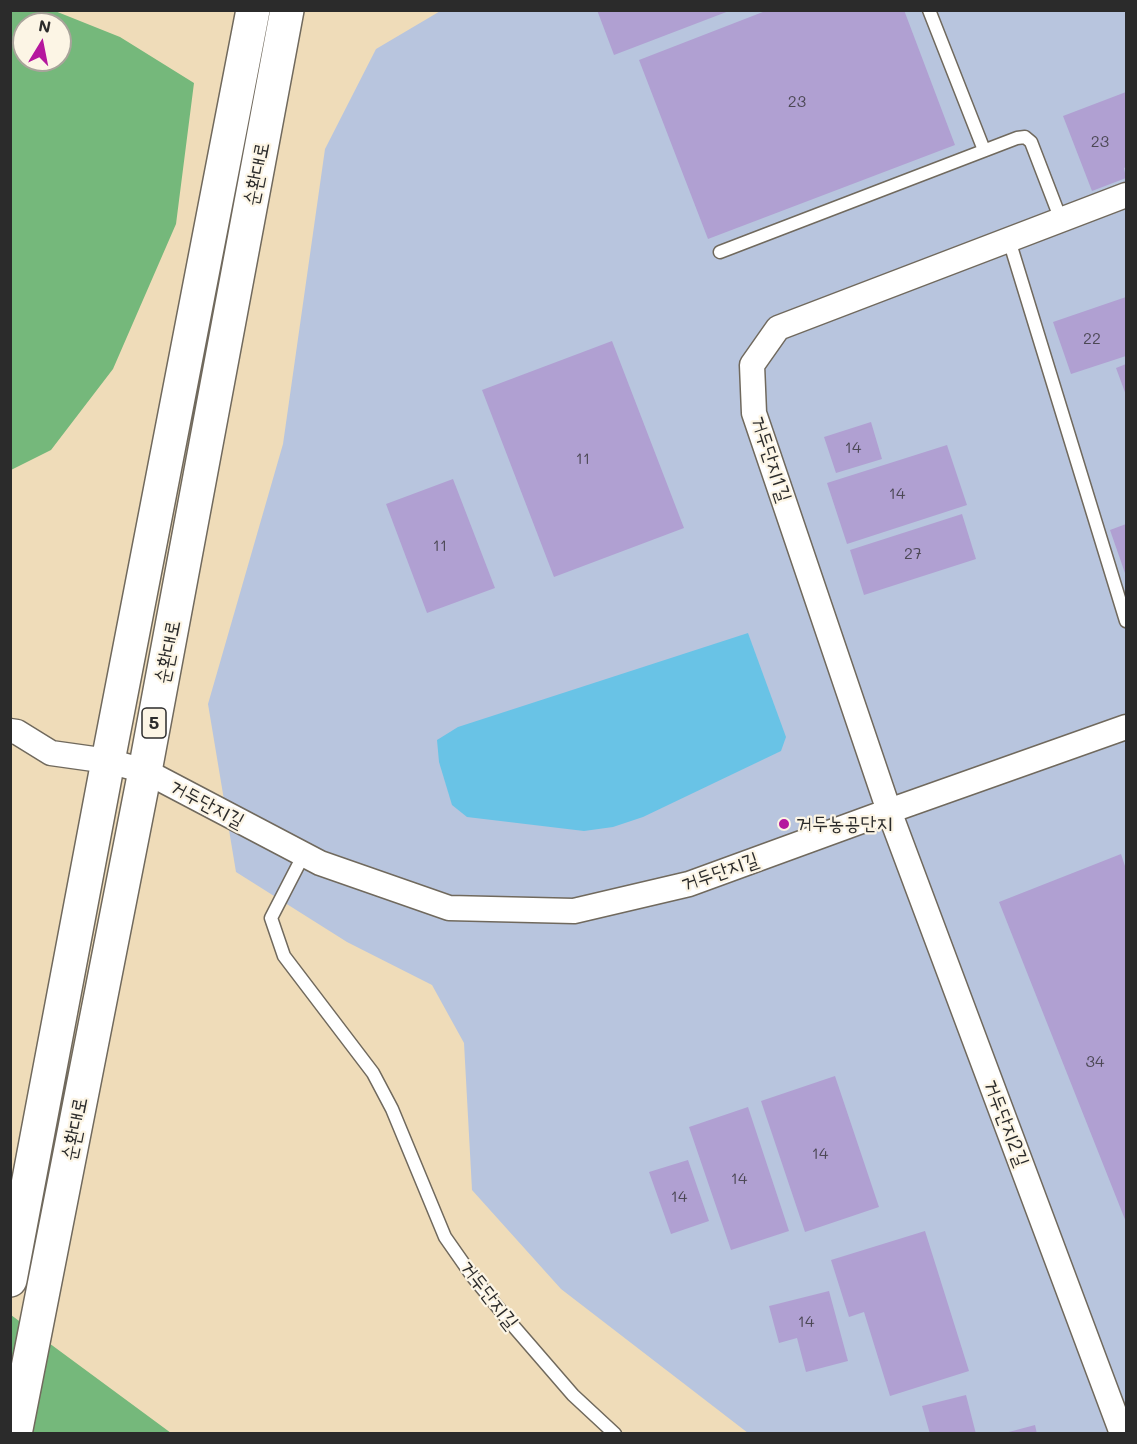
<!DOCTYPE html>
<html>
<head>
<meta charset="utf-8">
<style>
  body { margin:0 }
  #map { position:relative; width:1137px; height:1444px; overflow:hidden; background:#efdcb9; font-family:Mali,sans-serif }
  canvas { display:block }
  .frame { position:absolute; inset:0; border:12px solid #2b2b2b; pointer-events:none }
  .north { position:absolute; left:12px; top:12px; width:60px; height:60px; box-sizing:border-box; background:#fcf5e5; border:2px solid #a8a49b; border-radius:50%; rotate:10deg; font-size:16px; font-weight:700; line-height:24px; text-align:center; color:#2b2b2b }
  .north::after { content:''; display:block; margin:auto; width:21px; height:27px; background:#b5179e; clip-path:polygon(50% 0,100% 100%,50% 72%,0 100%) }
</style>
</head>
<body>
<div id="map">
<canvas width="1137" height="1444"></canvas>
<div class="frame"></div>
<div class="north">N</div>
</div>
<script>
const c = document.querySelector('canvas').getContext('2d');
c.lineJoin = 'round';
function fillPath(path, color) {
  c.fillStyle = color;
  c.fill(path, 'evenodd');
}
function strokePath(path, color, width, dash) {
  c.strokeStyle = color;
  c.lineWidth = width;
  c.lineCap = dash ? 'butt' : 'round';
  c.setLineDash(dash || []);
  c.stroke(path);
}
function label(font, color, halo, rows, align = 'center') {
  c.font = font + ' Mali,"Poor Story",sans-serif';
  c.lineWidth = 4.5;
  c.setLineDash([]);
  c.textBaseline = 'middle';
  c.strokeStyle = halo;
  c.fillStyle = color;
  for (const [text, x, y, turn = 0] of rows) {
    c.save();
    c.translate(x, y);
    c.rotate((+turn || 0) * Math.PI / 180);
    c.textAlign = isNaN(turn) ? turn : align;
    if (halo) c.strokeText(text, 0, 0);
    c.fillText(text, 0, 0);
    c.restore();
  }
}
const industrial = new Path2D(`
  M 442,10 L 1126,11 L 1126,1433 L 748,1433 L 561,1289 L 472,1190 L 464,1043 L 432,985 L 347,942 L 236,872 L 208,704 L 283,444 L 325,149 L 376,49 Z`);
const forest = new Path2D(`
  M 11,10 L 55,11 L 120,37 L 194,83 L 176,224 L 113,369 L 51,450 L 11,470 ZM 24,24 L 60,24 L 60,60 L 24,60 Z
  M 11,1315 L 171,1433 L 11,1433 Z`);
const water = new Path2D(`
  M 748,633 L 786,737 L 781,751 L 643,817 L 613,827 L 584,831 L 467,817 L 452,805 L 439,762 L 437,740 L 458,727 Z`);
const building = new Path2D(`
  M 597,10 L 729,10 L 729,11 L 614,55 Z
  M 768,10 L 904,10 L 955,145 L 708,239 L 639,60 Z
  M 1126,92 L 1126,167 L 1124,168 L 1126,178 L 1092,191 L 1063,116 Z
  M 1126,297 L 1126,356 L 1071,374 L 1053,322 Z
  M 612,341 L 684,528 L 554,577 L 482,390 Z
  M 1126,364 L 1126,395 L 1116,368 Z
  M 871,422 L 882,459 L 836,473 L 824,437 Z
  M 947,445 L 967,505 L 847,544 L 827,483 Z
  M 453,479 L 495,588 L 427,613 L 386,504 Z
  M 962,514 L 976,559 L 864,595 L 850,550 Z
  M 1126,524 L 1126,576 L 1110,530 Z
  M 1121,854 L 1126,869 L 1126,1222 L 999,902 Z
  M 835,1076 L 879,1207 L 805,1232 L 761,1101 Z
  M 748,1107 L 789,1231 L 731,1250 L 689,1127 Z
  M 688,1160 L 709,1221 L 671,1234 L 649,1172 Z
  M 925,1231 L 969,1371 L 890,1396 L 864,1312 L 849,1317 L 831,1260 Z
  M 829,1291 L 848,1361 L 806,1372 L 797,1338 L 779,1343 L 769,1306 Z
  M 966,1395 L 976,1434 L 930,1434 L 922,1406 Z
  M 1035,1425 L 1037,1434 L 1005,1434 L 1005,1433 Z`);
const lane = new Path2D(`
  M 929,10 L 984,150
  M 1009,240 L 1126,621
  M 720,252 L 1017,138 L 1025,137 L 1031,142 L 1061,220
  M 304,854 L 271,918 L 284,956 L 373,1073 L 392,1109 L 445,1237 L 473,1277 L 509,1321 L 573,1395 L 615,1434`);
const street = new Path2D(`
  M 1126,195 L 778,328 L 752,365 L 754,413 L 889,811 L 1120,1428 L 1126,1433
  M 10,731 L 17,732 L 51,753 L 108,761 L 145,771 L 320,863 L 449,908 L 574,911 L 689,884 L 889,811 L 1126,727`);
const primary = new Path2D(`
  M 10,1280 L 108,761 L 253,10
  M 15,1434 L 145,771 L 287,10`);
const markers = [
  [784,824,6,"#b5179e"]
];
const numberNames = [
  ["23",797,102],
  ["23",1100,142],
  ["22",1092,339],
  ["14",853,448],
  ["11",583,459],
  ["14",897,494],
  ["11",440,546],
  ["27",913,554],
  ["34",1095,1062],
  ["14",820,1154],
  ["14",739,1179],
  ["14",679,1197],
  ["14",806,1322]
];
const shields = [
  [154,723,24]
];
const shieldNames = [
  ["5",154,723]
];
const streetNames = [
  ["순환대로",257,174,-79],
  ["거두단지1길",771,459,72],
  ["순환대로",168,652,-79],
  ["거두단지길",207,804,28],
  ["거두단지길",720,872,-19],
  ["거두단지2길",1006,1123,69],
  ["순환대로",75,1129,-79],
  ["거두단지길",489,1295,52]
];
const poiNames = [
  ["거두농공단지",796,824]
];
fillPath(industrial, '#b8c5de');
fillPath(forest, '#75b87b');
fillPath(water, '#69c3e6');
fillPath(building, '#b0a0d2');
strokePath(lane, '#70695d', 15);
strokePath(street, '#70695d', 27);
strokePath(primary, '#70695d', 36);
strokePath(lane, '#fff', 12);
strokePath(street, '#fff', 24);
strokePath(primary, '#fff', 33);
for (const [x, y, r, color] of markers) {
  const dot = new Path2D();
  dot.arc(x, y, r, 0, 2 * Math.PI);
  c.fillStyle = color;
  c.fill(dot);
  strokePath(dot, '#fcf5e5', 2);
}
label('16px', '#4c4855', null, numberNames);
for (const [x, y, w] of shields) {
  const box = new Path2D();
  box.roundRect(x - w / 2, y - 15, w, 30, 4.5);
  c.fillStyle = '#fcf5e5';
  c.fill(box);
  strokePath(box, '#2b2b2b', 1.5);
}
label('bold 18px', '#2b2b2b', null, shieldNames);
label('20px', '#2b2b2b', '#fcf5e5', streetNames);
label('20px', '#2b2b2b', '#fcf5e5', poiNames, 'left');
</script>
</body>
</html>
